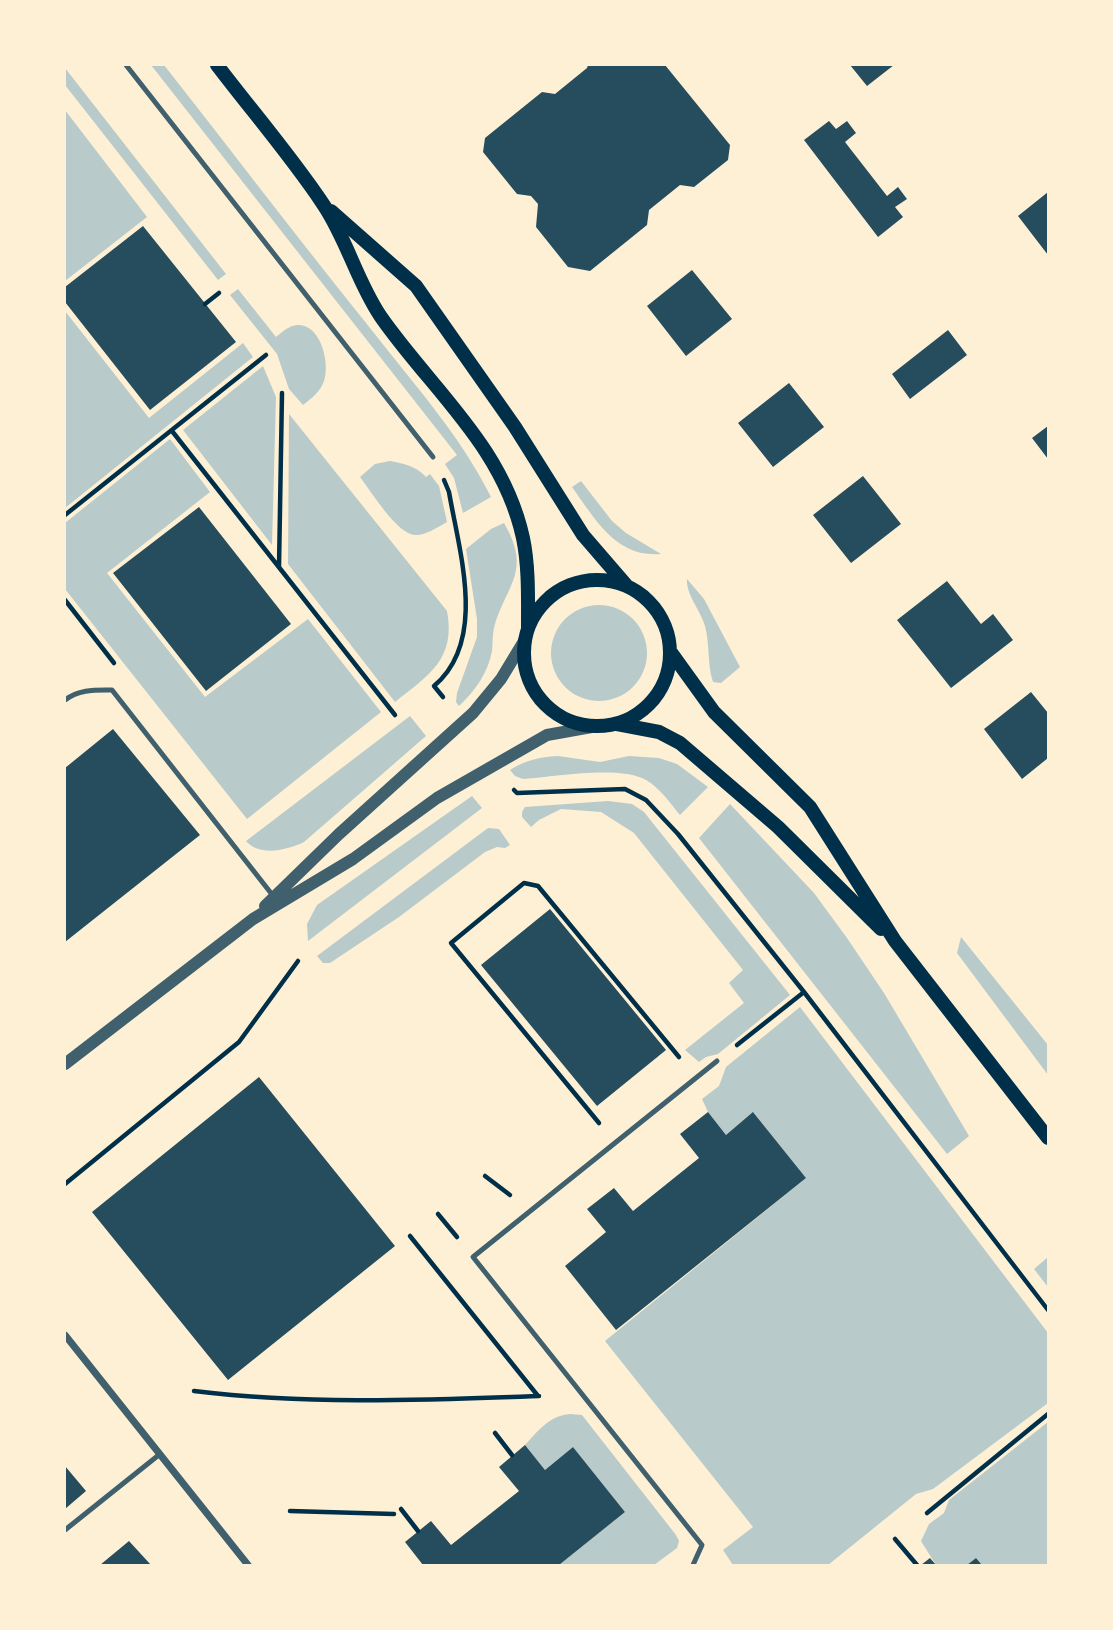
<!DOCTYPE html>
<html>
<head>
<meta charset="utf-8">
<style>
  body { margin:0 }
  #map { position:relative; width:1113px; height:1630px; overflow:hidden; background:#fdf0d5; font-family:"Roboto Condensed",sans-serif }
  canvas { display:block }
  .frame { position:absolute; inset:0; border:66px solid #fdf0d5; pointer-events:none }
</style>
</head>
<body>
<div id="map">
<canvas width="1113" height="1630"></canvas>
<div class="frame"></div>
</div>
<script>
const c = document.querySelector('canvas').getContext('2d');
c.lineJoin = 'round';
function fillPath(path, color) {
  c.fillStyle = color;
  c.fill(path, 'evenodd');
}
function strokePath(path, color, width, dash) {
  c.strokeStyle = color;
  c.lineWidth = width;
  c.lineCap = dash ? 'butt' : 'round';
  c.setLineDash(dash || []);
  c.stroke(path);
}
const green = new Path2D(`
  M 151,65 L 164,65 C 234,154 303,245 374,333 C 416,387 460,435 491,497 L 463,513 L 454,478 L 445,464 L 457,455 Z
  M 65,68 L 226,274 L 218,280 L 65,85 Z
  M 65,110 L 147,217 L 65,281 Z
  M 238,289 L 276,337 C 280,334 285,329 290,327 C 318,315 331,361 324,381 C 320,392 312,398 303,405 L 289,389 L 277,354 L 230,295 Z
  M 65,311 L 149,418 L 243,343 L 253,357 L 65,508 Z
  M 263,366 L 276,397 L 272,545 L 183,430 Z
  M 289,414 L 447,611 C 456,659 429,675 395,702 L 288,564 Z
  M 170,439 L 210,492 L 107,573 L 205,697 L 308,619 L 381,712 L 247,819 L 65,589 L 65,523 Z
  M 390,461 C 405,464 416,466 426,477 L 430,474 L 439,486 L 447,522 C 438,527 426,535 416,535 C 398,536 371,491 360,477 L 375,464 Z
  M 581,481 L 612,521 L 626,533 L 661,554 C 616,558 595,519 572,487 Z
  M 504,523 C 531,570 509,582 495,624 C 492,634 493,642 492,651 C 488,673 475,691 459,706 L 456,702 L 457,693 L 477,637 L 477,619 L 466,549 L 491,529 Z
  M 687,579 L 704,599 L 740,667 L 721,683 L 713,682 C 707,664 710,644 705,626 C 700,609 686,595 687,579 Z
  M551 653a48 48 0 1 1 96 0a48 48 0 1 1-96 0Z
  M 410,716 L 426,736 L 304,842 C 287,850 260,857 246,841 Z
  M 558,756 L 600,762 L 629,756 L 659,758 L 677,764 L 708,787 L 680,815 C 670,803 660,788 646,780 C 619,765 554,777 523,779 L 515,776 L 510,770 C 526,760 539,757 558,756 Z
  M 472,796 L 482,808 L 308,941 L 307,924 L 317,905 Z
  M 608,801 L 632,804 L 644,812 L 790,995 L 718,1054 L 706,1057 L 699,1062 L 685,1050 L 744,1003 L 729,983 L 743,970 L 634,833 L 601,812 L 561,809 L 539,820 L 531,827 L 522,817 L 522,812 L 525,807 Z
  M 730,804 L 814,893 L 847,938 L 884,993 L 969,1136 L 947,1154 L 699,838 Z
  M 488,828 L 499,829 L 510,845 L 505,848 L 497,847 L 485,852 L 399,917 L 330,963 L 323,963 L 317,956 Z
  M 961,937 L 1048,1045 L 1048,1075 L 957,953 Z
  M 800,1007 L 1048,1333 L 1048,1403 L 933,1489 L 916,1494 L 828,1565 L 733,1565 L 723,1550 L 753,1527 L 605,1341 L 806,1178 L 754,1113 L 726,1135 L 708,1112 L 702,1099 L 719,1086 L 726,1067 Z
  M 1048,1257 L 1048,1287 L 1034,1269 Z
  M 570,1414 L 582,1415 L 676,1535 L 679,1541 L 677,1548 L 654,1565 L 559,1565 L 625,1512 L 573,1447 L 545,1470 L 525,1445 C 539,1430 549,1416 570,1414 Z
  M 1048,1422 L 1048,1565 L 982,1565 L 976,1558 L 967,1565 L 936,1565 L 921,1541 L 929,1524 L 944,1513 L 949,1500 Z`);
const building = new Path2D(`
  M 588,65 L 665,65 L 730,145 L 728,160 L 694,187 L 680,185 L 649,210 L 647,225 L 590,271 L 568,267 L 536,227 L 538,204 L 531,196 L 517,194 L 483,152 L 485,138 L 542,92 L 555,94 L 587,68 Z
  M 850,65 L 894,65 L 867,86 Z
  M 829,121 L 836,129 L 847,121 L 856,133 L 845,142 L 887,196 L 898,187 L 907,199 L 895,207 L 903,217 L 878,237 L 804,140 Z
  M 1048,192 L 1048,255 L 1018,216 Z
  M 143,226 L 236,342 L 150,410 L 65,302 L 65,287 Z
  M 692,270 L 732,319 L 686,356 L 647,306 Z
  M 948,330 L 967,355 L 910,399 L 892,374 Z
  M 789,383 L 824,427 L 773,467 L 738,423 Z
  M 1048,426 L 1048,459 L 1032,438 Z
  M 863,476 L 901,524 L 851,563 L 813,515 Z
  M 199,507 L 291,624 L 206,691 L 113,573 Z
  M 947,581 L 981,624 L 993,614 L 1013,640 L 951,688 L 897,620 Z
  M 1031,692 L 1048,713 L 1048,758 L 1022,779 L 984,729 Z
  M 113,729 L 200,835 L 65,942 L 65,768 Z
  M 550,909 L 666,1050 L 597,1106 L 481,965 Z
  M 259,1077 L 395,1246 L 228,1380 L 92,1212 Z
  M 708,1112 L 726,1135 L 753,1112 L 806,1178 L 616,1330 L 565,1266 L 606,1232 L 587,1209 L 614,1188 L 633,1211 L 699,1158 L 680,1134 Z
  M 525,1445 L 545,1470 L 573,1447 L 625,1512 L 559,1565 L 423,1565 L 405,1542 L 431,1521 L 451,1545 L 519,1491 L 499,1467 Z
  M 65,1466 L 86,1491 L 65,1509 Z
  M 129,1541 L 151,1565 L 100,1565 Z
  M 930,1558 L 936,1565 L 921,1565 Z
  M 976,1558 L 982,1565 L 967,1565 Z`);
const path = new Path2D(`
  M 205,304 L 219,293
  M 172,431 L 395,715
  M 65,515 L 266,355
  M 279,567 L 282,393
  M 65,600 L 114,663
  M 443,697 L 434,686 C 488,641 459,551 449,492 L 444,480
  M 514,790 L 517,793 L 625,789 L 646,800 L 678,834 L 804,992 L 1048,1310
  M 737,1045 L 804,992
  M 599,1123 L 451,943 L 524,883 L 538,886 L 679,1057
  M 485,1176 L 510,1195
  M 65,1184 L 239,1042 L 298,961
  M 438,1214 L 457,1237
  M 410,1236 L 538,1396
  M 194,1391 C 310,1405 423,1400 539,1396
  M 495,1433 L 512,1455
  M 401,1509 L 418,1531
  M 290,1511 L 394,1514
  M 927,1513 L 1048,1414
  M 895,1539 L 917,1565`);
const service = new Path2D(`
  M 126,65 L 433,457
  M 65,700 C 79,689 95,690 112,690 L 274,897
  M 65,1530 L 160,1454
  M 693,1565 L 702,1545 L 473,1257 L 717,1061`);
const minor = new Path2D(`
  M 65,1335 L 248,1565`);
const tertiary = new Path2D(`
  M 265,906 L 339,834 L 473,713 L 501,679 L 524,641
  M 65,1064 L 253,919 L 353,859 L 437,798 L 547,735 L 597,726`);
const secondary = new Path2D(`
  M 217,65 C 252,111 291,156 323,204 C 347,239 357,282 381,317 C 432,390 503,446 523,538 C 529,567 528,598 528,628
  M 331,211 L 416,286 L 515,427 L 583,535 L 627,586
  M524 653a73 73 0 1 1 146 0a73 73 0 1 1-146 0Z
  M 670,651 L 714,712 L 810,807 L 895,941 L 1048,1138
  M 617,724 L 659,732 L 680,743 L 778,827 L 881,929`);
fillPath(green, '#b9caca');
fillPath(building, '#264d5e');
strokePath(path, '#003049', 4.5);
strokePath(service, '#3f606c', 5);
strokePath(minor, '#3f606c', 7);
strokePath(tertiary, '#3f606c', 12);
strokePath(secondary, '#003049', 14);
</script>
</body>
</html>
